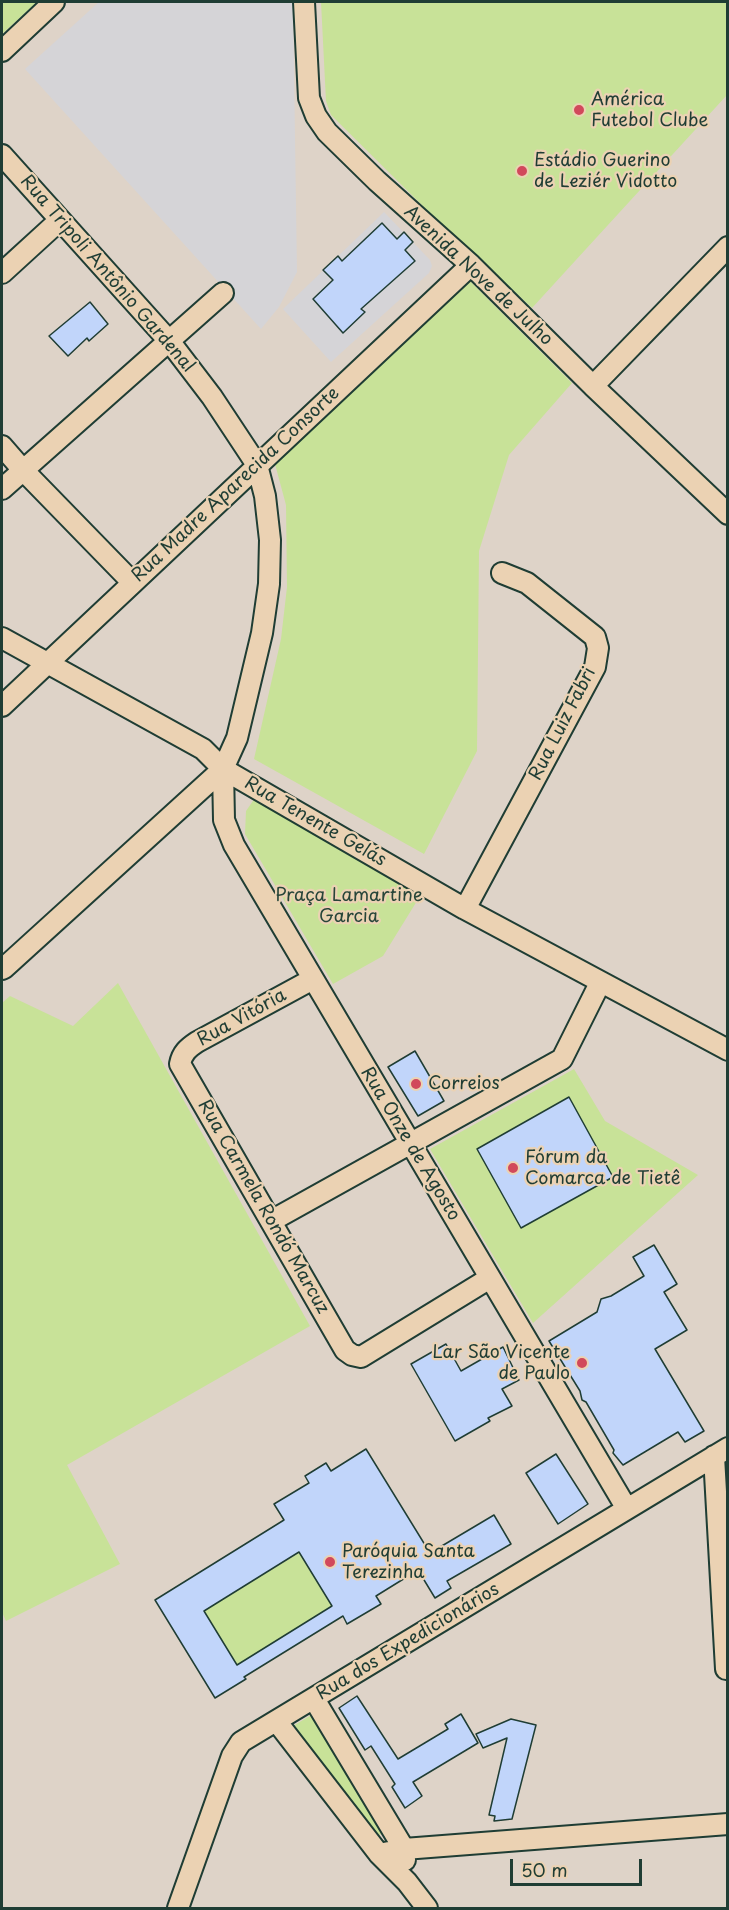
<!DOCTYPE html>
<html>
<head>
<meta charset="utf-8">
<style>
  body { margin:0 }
  #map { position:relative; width:729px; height:1910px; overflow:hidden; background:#ded3c8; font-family:"Playpen Sans",sans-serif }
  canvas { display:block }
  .frame { position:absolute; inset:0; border:3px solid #1f3d34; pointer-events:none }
  .scale { position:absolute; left:510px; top:1859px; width:132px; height:27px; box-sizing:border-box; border:3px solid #1f3d34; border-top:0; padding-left:8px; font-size:18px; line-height:21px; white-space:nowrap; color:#1f3d34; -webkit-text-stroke:4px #ebd2b3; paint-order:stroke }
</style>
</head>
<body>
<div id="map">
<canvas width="729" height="1910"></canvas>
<div class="frame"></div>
<div class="scale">50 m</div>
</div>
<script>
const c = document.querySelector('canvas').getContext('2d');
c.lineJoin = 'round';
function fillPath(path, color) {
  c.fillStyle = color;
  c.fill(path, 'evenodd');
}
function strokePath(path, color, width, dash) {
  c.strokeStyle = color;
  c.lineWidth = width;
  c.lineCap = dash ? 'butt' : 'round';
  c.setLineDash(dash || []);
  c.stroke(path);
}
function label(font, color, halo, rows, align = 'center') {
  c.font = font + ' "Playpen Sans",sans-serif';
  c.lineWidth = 4.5;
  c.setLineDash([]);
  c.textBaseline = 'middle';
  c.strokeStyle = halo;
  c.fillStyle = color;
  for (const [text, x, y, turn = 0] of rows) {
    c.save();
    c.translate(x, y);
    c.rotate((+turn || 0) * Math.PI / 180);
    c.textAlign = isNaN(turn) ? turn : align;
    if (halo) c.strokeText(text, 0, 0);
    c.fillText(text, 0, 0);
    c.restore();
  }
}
const built = new Path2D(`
  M 99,2 L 293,2 L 297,272 L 279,307 L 261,329 L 25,69 Z
  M 384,212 L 430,260 L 432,266 L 429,273 L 331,362 L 283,309 Z`);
const green = new Path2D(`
  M 2,2 L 37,2 L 2,34 Z
  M 321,2 L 727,2 L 727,95 L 532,308 L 433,216 L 331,115 L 326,101 Z
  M 470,281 L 572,383 L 509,455 L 479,551 L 477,751 L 424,854 L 254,759 L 281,639 L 287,587 L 286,505 L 275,464 Z
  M 257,795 L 425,888 L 383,956 L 333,984 L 245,834 L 246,811 Z
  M 118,983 L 310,1326 L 67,1465 L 120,1564 L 6,1621 L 2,1612 L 2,1003 L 10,996 L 73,1026 Z
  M 574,1069 L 605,1121 L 698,1175 L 533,1323 L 430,1149 Z
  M 299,1553 L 332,1606 L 237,1665 L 204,1611 Z
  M 313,1714 L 387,1832 L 373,1837 L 293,1726 Z`);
const building = new Path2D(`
  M 382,223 L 397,239 L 404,232 L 413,242 L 405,250 L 415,261 L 361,309 L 365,312 L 343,333 L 313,299 L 333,280 L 323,270 L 338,256 L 342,261 Z
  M 90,302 L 108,324 L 89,341 L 87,338 L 68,356 L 49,336 Z
  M 415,1051 L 444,1101 L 418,1116 L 388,1067 Z
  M 569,1097 L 613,1177 L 521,1228 L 477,1149 Z
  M 654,1245 L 677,1284 L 664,1292 L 687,1330 L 655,1349 L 704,1431 L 685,1442 L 678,1432 L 623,1465 L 613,1453 L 614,1450 L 586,1402 L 582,1400 L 580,1391 L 549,1341 L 597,1312 L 601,1299 L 611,1296 L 644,1276 L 633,1257 Z
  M 446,1344 L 461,1371 L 503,1347 L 519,1380 L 502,1389 L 512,1406 L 488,1418 L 490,1421 L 455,1441 L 411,1364 Z
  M 366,1449 L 430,1553 L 494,1515 L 511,1544 L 447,1581 L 451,1588 L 435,1598 L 418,1570 L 376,1596 L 381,1604 L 347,1624 L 343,1616 L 244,1677 L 246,1679 L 215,1698 L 155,1600 L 284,1520 L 274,1504 L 309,1483 L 305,1476 L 326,1463 L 331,1471 ZM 299,1552 L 332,1606 L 237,1665 L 204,1611 Z
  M 556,1454 L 588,1504 L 558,1524 L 526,1473 Z
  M 357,1696 L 398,1759 L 448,1729 L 445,1724 L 461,1714 L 478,1743 L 413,1782 L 422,1796 L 405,1808 L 392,1787 L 395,1784 L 371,1746 L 365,1750 L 339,1708 Z
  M 511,1719 L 536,1725 L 512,1819 L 494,1821 L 495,1816 L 489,1815 L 507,1738 L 483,1748 L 476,1734 Z`);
const minor = new Path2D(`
  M 304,2 L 309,98 L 316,116 L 327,132 L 377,181 L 471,265 L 593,386 L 728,514
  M 2,51 L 54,2
  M 2,155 L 170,342 L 212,397 L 257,465 L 265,496 L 270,540 L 269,584 L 262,633 L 237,738 L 223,769 L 4,968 L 2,969
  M 2,273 L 60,220
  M 593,386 L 728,247
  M 2,446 L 22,469 L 132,582
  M 2,489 L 223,293
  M 2,638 L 203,749 L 223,769 L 465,909 L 728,1050
  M 2,706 L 471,265
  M 223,769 L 224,820 L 234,845 L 627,1509
  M 465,909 L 595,667 L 598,648 L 595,637 L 527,583 L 502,573
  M 313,979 L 197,1042 C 188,1048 182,1053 180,1064 L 345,1350 L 352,1355 L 361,1357 L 490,1278
  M 271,1221 L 562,1059 L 600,983
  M 714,1456 L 726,1669
  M 314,1699 L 404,1849 L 405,1860
  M 277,1722 L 379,1854 L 407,1882 L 427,1908
  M 379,1854 L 404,1849 L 728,1824
  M 178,1908 L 232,1756 L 241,1742 L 728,1448`);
const markers = [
  [579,110,6,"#d1495b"],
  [522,171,6,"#d1495b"],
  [416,1084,6,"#d1495b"],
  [513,1168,6,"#d1495b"],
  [582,1363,6,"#d1495b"],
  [330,1562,6,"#d1495b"]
];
const poiNames = [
  ["América",591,100],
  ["Futebol Clube",591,121],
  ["Estádio Guerino",534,161],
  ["de Leziér Vidotto",534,182],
  ["Correios",428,1084],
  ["Fórum da",525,1158],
  ["Comarca de Tietê",525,1179],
  ["Lar São Vicente",570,1353,"right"],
  ["de Paulo",570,1374,"right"],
  ["Paróquia Santa",342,1552],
  ["Terezinha",342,1573]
];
const streetNames = [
  ["Rua Tripoli Antônio Gardenal",107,274,49],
  ["Avenida Nove de Julho",478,276,43],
  ["Rua Madre Aparecida Consorte",236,485,-43],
  ["Rua Luiz Fabri",563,724,-63],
  ["Rua Tenente Gelás",315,822,30],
  ["Rua Vitória",242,1018,-29],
  ["Rua Onze de Agosto",410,1144,59],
  ["Rua Carmela Rondó Marcuz",263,1207,60],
  ["Rua dos Expedicionários",408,1642,-31]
];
const parkNames = [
  ["Praça Lamartine",349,896],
  ["Garcia",349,917]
];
fillPath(built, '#d5d4d7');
fillPath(green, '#c8e298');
fillPath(building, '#c1d5fa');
strokePath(building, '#1f3d34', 1.5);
strokePath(minor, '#1f3d34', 24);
strokePath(minor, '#ebd2b3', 20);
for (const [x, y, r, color] of markers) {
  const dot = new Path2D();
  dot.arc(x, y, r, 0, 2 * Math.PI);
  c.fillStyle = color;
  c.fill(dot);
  strokePath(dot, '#ebd2b3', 2);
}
label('18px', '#1f3d34', '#ebd2b3', poiNames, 'left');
label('18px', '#1f3d34', '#ebd2b3', streetNames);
label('18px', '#274539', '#ebd2b3', parkNames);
</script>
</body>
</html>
